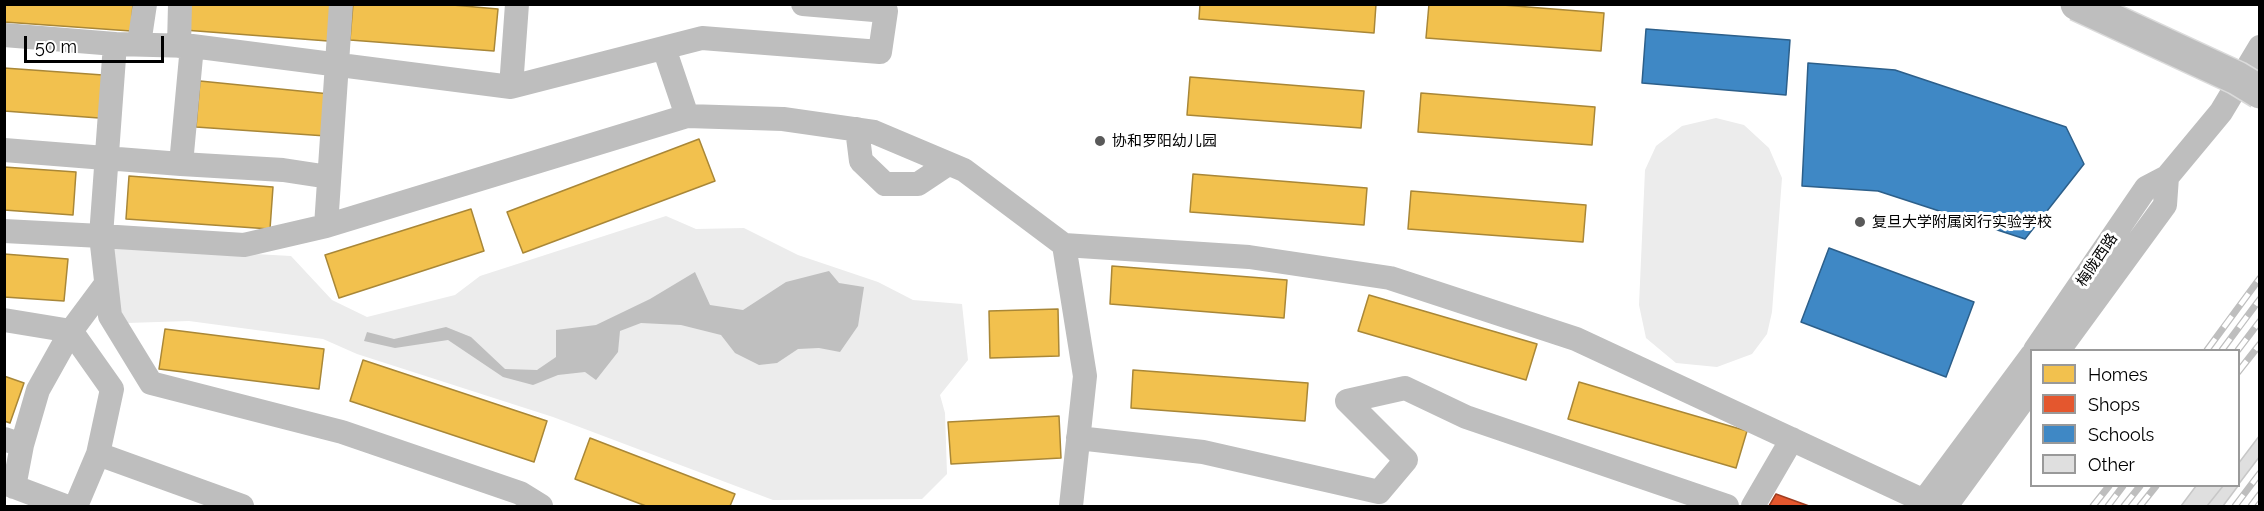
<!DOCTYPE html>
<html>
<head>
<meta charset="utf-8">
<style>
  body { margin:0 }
  #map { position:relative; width:2264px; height:511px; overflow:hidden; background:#fff; font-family:Raleway,sans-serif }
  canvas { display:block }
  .frame { position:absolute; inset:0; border:6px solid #000; pointer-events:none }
  .legend { position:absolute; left:2030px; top:349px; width:210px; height:138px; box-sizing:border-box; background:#fff; border:2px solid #999; margin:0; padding:8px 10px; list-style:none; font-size:18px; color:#000 }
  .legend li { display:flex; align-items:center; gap:12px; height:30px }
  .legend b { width:30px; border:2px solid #999 }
  .scale { position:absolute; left:24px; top:36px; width:140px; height:27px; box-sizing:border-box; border:3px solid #000; border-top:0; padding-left:8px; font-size:18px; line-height:21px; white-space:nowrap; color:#000; -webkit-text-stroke:4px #fff; paint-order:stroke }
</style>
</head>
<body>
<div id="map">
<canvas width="2264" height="511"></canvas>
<div class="frame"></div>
<ul class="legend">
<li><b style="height:16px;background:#f2c14e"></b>Homes</li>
<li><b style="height:16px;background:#e4572e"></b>Shops</li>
<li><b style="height:16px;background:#3f88c5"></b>Schools</li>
<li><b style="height:16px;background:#dfdfdf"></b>Other</li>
</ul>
<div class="scale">50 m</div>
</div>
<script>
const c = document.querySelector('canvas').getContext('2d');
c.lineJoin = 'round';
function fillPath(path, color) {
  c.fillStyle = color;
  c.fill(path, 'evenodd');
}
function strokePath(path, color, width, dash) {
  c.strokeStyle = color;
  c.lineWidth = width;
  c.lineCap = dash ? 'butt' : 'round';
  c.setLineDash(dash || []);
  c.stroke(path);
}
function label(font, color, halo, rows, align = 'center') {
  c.font = font + ' Raleway,"Noto Sans SC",sans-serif';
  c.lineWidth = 6;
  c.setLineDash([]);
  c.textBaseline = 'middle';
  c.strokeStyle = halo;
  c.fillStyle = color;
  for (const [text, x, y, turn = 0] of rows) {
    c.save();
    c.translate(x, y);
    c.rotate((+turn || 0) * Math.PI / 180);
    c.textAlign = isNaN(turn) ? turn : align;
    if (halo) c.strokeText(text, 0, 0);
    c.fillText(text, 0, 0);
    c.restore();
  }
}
const green = new Path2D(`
  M 1716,118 L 1744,125 L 1769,148 L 1782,178 L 1772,312 L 1767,334 L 1752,354 L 1717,367 L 1676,363 L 1646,338 L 1639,305 L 1645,170 L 1656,146 L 1682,126 Z
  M 666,216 L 696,229 L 744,228 L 798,255 L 878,282 L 913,300 L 962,304 L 968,360 L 940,395 L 945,413 L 947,474 L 922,499 L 773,500 L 553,417 L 357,354 L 323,339 L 189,321 L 127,323 L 118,306 L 110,246 L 291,256 L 332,300 L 367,317 L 455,295 L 480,276 Z`);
const water = new Path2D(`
  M 829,271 L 839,283 L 864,287 L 858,326 L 840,352 L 819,348 L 798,349 L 777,363 L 759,365 L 735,353 L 721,335 L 681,325 L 641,323 L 620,331 L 618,352 L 596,380 L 585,372 L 558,375 L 533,385 L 503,377 L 448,340 L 395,348 L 364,341 L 367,332 L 394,339 L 446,327 L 471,337 L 505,369 L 537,370 L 556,357 L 556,330 L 596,325 L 650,299 L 695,272 L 710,305 L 743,310 L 786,282 Z`);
const homes = new Path2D(`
  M 4,4 L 133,4 L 131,31 L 4,22 Z
  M 186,4 L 331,4 L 328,41 L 184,30 Z
  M 353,4 L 441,4 L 498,9 L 494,51 L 350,40 Z
  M 1200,4 L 1376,4 L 1374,33 L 1199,19 Z
  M 1429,4 L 1490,4 L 1604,13 L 1601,51 L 1426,38 Z
  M 4,68 L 103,75 L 99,118 L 4,111 Z
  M 1190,77 L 1364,91 L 1361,128 L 1187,115 Z
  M 200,81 L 330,94 L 326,136 L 196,127 Z
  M 1421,93 L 1595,107 L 1592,145 L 1418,132 Z
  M 699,139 L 715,181 L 523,253 L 507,212 Z
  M 4,167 L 76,172 L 73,215 L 4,210 Z
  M 1193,174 L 1367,188 L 1364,225 L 1190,212 Z
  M 129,176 L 273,187 L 270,229 L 126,219 Z
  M 1411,191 L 1586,205 L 1583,242 L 1408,229 Z
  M 471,209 L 484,251 L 339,298 L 325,255 Z
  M 4,254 L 68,259 L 64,301 L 4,297 Z
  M 1112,266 L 1287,280 L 1284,318 L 1110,304 Z
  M 1369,295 L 1537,344 L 1526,380 L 1358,331 Z
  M 1058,309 L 1059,356 L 990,358 L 989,311 Z
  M 165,329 L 324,349 L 319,389 L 159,369 Z
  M 363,360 L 547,421 L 534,462 L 350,401 Z
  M 1133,370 L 1308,383 L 1305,421 L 1131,408 Z
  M 4,376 L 24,383 L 10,423 L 4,421 Z
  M 1579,382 L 1747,431 L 1736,468 L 1568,419 Z
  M 1059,416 L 1061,458 L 951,464 L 948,422 Z
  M 590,438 L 735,494 L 730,506 L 646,506 L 575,479 Z`);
const shops = new Path2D(`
  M 1776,494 L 1809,506 L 1769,506 Z`);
const schools = new Path2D(`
  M 1646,29 L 1790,40 L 1786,95 L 1642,83 Z
  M 1808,63 L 1895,70 L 2066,127 L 2084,164 L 2025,239 L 1878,191 L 1802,186 Z
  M 1829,248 L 1974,302 L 1946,377 L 1801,322 Z`);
const building = new Path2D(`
  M 2260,435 L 2260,456 L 2238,485 L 2238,464 Z
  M 2196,486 L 2223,486 L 2207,506 L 2181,506 Z
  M 2223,486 L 2238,486 L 2223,506 L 2207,506 Z`);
const minor = new Path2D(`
  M 4,35 L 115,44
  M 139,44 L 145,4
  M 179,46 L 180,4
  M 192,46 L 511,87 L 702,38 L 880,52 L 886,11 L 803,4
  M 664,48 L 687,116
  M 511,87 L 517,4
  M 857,129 L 861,161 L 885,184 L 918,184 L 948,164
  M 4,150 L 181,164 L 192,46 L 115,44 L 101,236 L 244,245 L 326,226 L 687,116 L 783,119 L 874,132 L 964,170 L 1064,245 L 1249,257 L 1390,278 L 1576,339 L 1924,501
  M 181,164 L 283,170 L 329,177
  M 326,226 L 341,4
  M 4,231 L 101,236 L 110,316 L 151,383 L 342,432 L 520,493 L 541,506
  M 1064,245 L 1085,376 L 1071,506
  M 4,320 L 71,331 L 106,284
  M 2035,350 L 2146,188 L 2167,177 L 2221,112 L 2260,47
  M 2059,350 L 2165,205 L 2167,177
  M 1078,438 L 1203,452 L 1379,492 L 1406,460 L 1347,401 L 1405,388 L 1466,417 L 1727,506
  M 4,439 L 22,445 L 14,487
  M 22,445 L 38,390 L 71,331 L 112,389 L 98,454
  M 4,483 L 65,506
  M 76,506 L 98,454 L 242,506
  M 1753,506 L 1792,439
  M 1920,506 L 2032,355
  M 1946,506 L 2032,388`);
const rail = new Path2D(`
  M 2207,350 L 2260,278
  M 2222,350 L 2260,299
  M 2238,350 L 2260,321
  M 2238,372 L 2260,344
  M 2093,506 L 2109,486
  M 2108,506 L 2123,486
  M 2124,506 L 2140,486
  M 2140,506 L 2156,486
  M 2235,506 L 2260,473
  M 2251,506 L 2260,494`);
const highwayBridge = new Path2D(`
  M 2077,4 L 2237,78 L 2260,92`);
const markers = [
  [1100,141,6,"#595959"],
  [1860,222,6,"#595959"]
];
const poiNames = [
  ["协和罗阳幼儿园",1112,141],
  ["复旦大学附属闵行实验学校",1872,222]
];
const streetNames = [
  ["梅陇西路",2097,260,-56]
];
fillPath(green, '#ececec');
fillPath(water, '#bfbfbf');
fillPath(homes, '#f2c14e');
strokePath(homes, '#a98737', 1.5);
fillPath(shops, '#e4572e');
strokePath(shops, '#a03d20', 1.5);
fillPath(schools, '#3f88c5');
strokePath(schools, '#2c5f8a', 1.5);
fillPath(building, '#dfdfdf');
strokePath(building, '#c7c7c7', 1.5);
strokePath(minor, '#bebebe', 24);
strokePath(rail, '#bebebe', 7);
strokePath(rail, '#fff', 4.5, [14]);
strokePath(highwayBridge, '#dbdbdb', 36, []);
strokePath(highwayBridge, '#bebebe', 33);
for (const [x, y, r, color] of markers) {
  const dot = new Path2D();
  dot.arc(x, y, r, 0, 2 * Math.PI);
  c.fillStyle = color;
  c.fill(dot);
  strokePath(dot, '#fff', 2);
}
label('15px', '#000', '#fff', poiNames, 'left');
label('15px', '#000', '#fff', streetNames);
</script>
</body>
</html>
